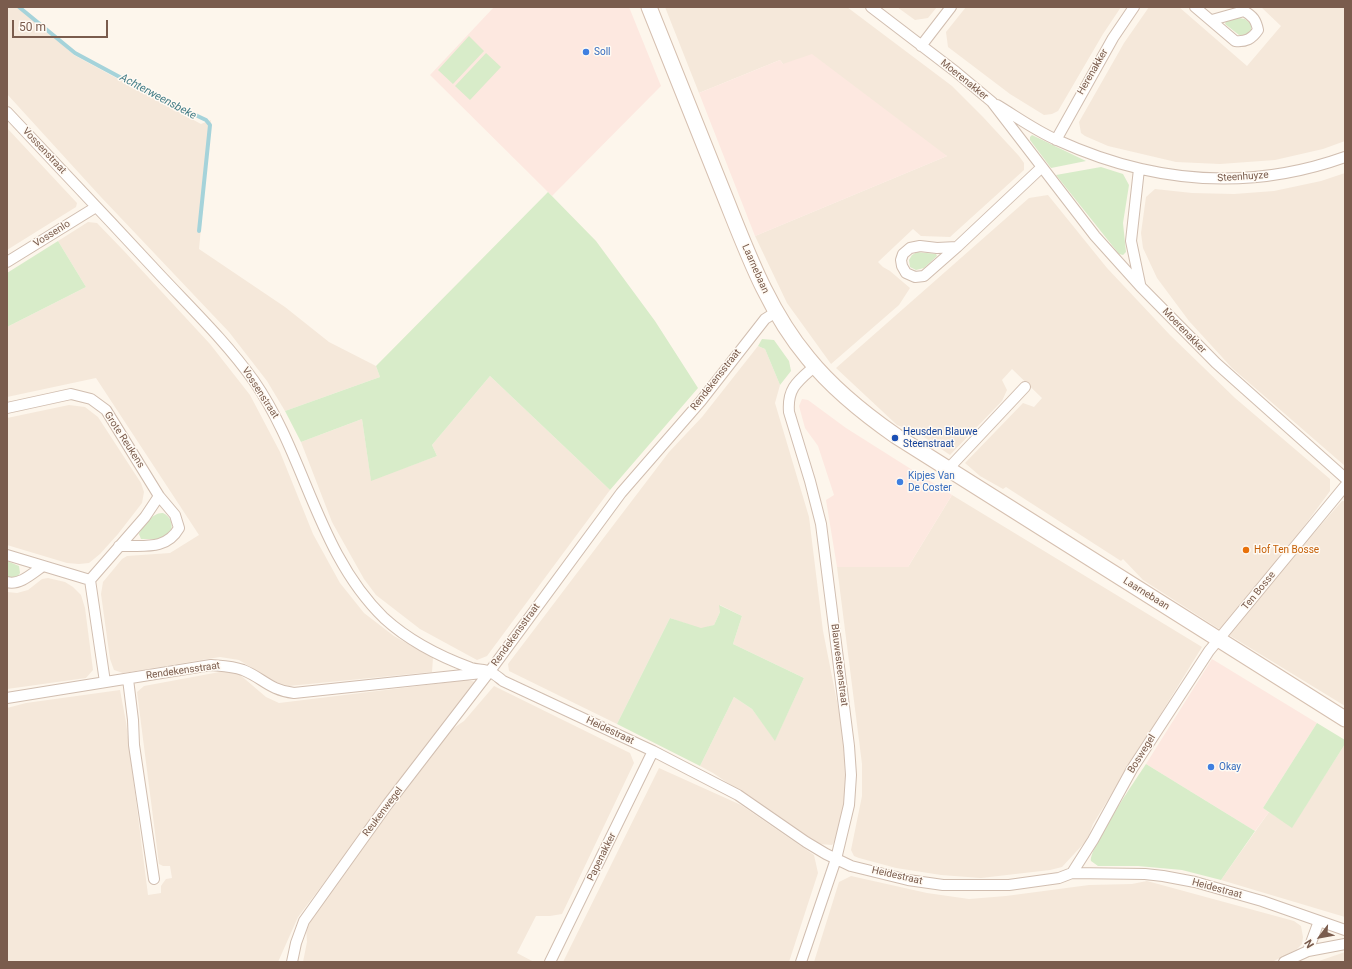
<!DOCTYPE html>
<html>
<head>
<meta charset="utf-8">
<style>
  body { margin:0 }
  #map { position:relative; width:1352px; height:969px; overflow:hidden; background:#fdf6ec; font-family:Roboto,sans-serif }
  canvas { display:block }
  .frame { position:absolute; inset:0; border:8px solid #7a5c4d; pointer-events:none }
  .north { position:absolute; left:1300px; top:917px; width:40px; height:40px; -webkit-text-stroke:3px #fffaf3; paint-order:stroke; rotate:238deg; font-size:11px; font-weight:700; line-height:16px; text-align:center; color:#7a5c4d }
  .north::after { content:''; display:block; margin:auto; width:14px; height:18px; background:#7a5c4d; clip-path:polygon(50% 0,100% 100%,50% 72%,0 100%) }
  .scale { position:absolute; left:12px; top:20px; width:96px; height:18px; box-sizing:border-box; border:2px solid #7a5c4d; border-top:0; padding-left:5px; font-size:12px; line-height:14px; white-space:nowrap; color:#7a5c4d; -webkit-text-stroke:3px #fffaf3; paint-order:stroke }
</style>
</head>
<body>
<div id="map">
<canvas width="1352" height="969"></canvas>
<div class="frame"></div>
<div class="north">N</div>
<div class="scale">50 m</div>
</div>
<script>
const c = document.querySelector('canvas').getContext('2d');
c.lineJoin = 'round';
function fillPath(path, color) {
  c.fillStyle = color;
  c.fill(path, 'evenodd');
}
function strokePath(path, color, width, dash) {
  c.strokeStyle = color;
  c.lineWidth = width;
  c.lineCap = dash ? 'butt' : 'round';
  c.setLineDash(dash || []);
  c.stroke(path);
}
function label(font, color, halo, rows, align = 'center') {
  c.font = font + ' Roboto,sans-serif';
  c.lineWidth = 3;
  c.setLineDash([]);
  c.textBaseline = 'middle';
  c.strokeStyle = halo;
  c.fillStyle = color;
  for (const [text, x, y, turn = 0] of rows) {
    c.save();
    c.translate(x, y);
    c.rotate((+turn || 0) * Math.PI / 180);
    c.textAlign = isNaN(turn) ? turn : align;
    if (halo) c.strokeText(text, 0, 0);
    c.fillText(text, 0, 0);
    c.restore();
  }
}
const residential = new Path2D(`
  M 7,7 L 21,7 L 74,55 L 201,124 L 211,120 L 199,249 L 285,307 L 329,342 L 376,366 L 380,377 L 285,411 L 267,381 L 229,332 L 100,196 L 7,94 Z
  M 665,7 L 847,7 L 952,86 L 983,117 L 1019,156 L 1024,163 L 1024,170 L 950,237 L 921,236 L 913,229 L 878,262 L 883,267 L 890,271 L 910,288 L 899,305 L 831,364 L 787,303 L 755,236 L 947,156 L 783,64 L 780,60 L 699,93 Z
  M 897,7 L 937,7 L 928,18 L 915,20 Z
  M 966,7 L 1121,7 L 1103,34 L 1058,111 L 1052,114 L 1044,115 L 1010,94 L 948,47 L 946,32 Z
  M 1149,7 L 1179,7 L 1247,66 L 1281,26 L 1261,7 L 1345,7 L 1345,141 L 1323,149 L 1275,160 L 1220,164 L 1176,162 L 1108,146 L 1085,136 L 1081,133 L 1079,122 L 1124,43 Z
  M 7,128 L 77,203 L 76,207 L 7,250 Z
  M 1345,173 L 1345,466 L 1232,368 L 1189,321 L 1157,278 L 1143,248 L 1141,233 L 1146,197 L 1155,189 L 1192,193 L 1234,194 L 1274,191 L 1321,181 Z
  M 1048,195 L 1107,268 L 1170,335 L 1235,398 L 1330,479 L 1330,491 L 1288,548 L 1227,625 L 1219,629 L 1143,580 L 1123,559 L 1121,561 L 1006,487 L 1003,489 L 980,476 L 965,463 L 1023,403 L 1034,407 L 1042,398 L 1012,369 L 1002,380 L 1007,390 L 1002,401 L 950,455 L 918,433 L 897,425 L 836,368 L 1029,198 Z
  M 88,222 L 97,223 L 124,251 L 210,344 L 250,395 L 280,452 L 313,534 L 340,583 L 364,613 L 394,636 L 433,658 L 432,672 L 289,686 L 273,681 L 239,660 L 220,657 L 123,673 L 114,670 L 110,659 L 101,594 L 103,582 L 122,559 L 127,556 L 170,553 L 199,535 L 96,378 L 7,397 L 7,327 L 86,287 L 58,241 Z
  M 758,346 L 765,349 L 780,385 L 775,403 L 809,517 L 823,631 L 843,732 L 845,778 L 844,804 L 835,841 L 832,845 L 818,844 L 713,773 L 700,766 L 734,697 L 752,709 L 775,740 L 804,678 L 733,644 L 742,616 L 720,605 L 720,612 L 714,625 L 701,629 L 670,618 L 617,724 L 509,671 L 508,664 L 602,540 L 669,452 L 702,417 Z
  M 490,376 L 610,490 L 487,656 L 477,660 L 420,629 L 376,595 L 364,579 L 332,522 L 301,442 L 362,419 L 371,480 L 437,456 L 432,445 Z
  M 69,405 L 85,407 L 98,417 L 141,483 L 144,492 L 142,503 L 118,534 L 100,554 L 89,563 L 79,564 L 67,563 L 7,545 L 7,418 Z
  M 952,495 L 1202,647 L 1093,824 L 1087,840 L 1062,867 L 1050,870 L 981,878 L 941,875 L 896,868 L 859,858 L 854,856 L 851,850 L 862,796 L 862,764 L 837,567 L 908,567 Z
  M 1342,501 L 1345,501 L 1345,706 L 1229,635 L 1283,568 Z
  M 48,578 L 65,582 L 73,587 L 81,595 L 85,608 L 93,670 L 86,678 L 7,689 L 7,592 L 17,593 L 28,590 L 42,579 Z
  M 225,671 L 239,674 L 266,697 L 279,703 L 467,680 L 476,682 L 298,917 L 278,962 L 7,962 L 7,708 L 26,703 L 120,690 L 126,722 L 148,895 L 161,893 L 161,886 L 163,883 L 166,879 L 172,878 L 170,866 L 163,866 L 159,864 L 137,692 L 144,686 Z
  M 494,686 L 630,753 L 634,763 L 562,914 L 550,916 L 536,916 L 517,953 L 534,962 L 303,962 L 307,942 L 306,927 L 318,907 L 452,729 L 464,721 Z
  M 1345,744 L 1345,917 L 1221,880 L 1269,812 L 1292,827 Z
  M 659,768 L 741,805 L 814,855 L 818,873 L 789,962 L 563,962 Z
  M 851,876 L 927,893 L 969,899 L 1006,896 L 1089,885 L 1132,884 L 1147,881 L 1294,921 L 1301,926 L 1303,937 L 1302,944 L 1296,950 L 1272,962 L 814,962 L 839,882 Z
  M 1345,952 L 1345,962 L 1316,962 Z`);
const commercial = new Path2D(`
  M 494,7 L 629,7 L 661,86 L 552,196 L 430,75 Z
  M 812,54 L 947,156 L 755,236 L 699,93 L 780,60 L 783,64 Z
  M 802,399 L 808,400 L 846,428 L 952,495 L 908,567 L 837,567 L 826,500 L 834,495 L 818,446 L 805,428 L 799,406 Z
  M 1212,659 L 1317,723 L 1263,808 L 1269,812 L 1255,831 L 1146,764 Z`);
const green = new Path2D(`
  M 1239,18 L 1245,19 L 1251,24 L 1251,31 L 1247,35 L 1239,35 L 1225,24 L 1226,21 Z
  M 469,36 L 484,51 L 453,84 L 438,70 Z
  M 486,53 L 501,67 L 470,100 L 455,86 Z
  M 1032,135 L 1086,161 L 1051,168 L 1030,140 L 1030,137 Z
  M 1101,167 L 1123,174 L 1129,185 L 1123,223 L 1126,252 L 1123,255 L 1119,254 L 1056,175 Z
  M 548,192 L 596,241 L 655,321 L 698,388 L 610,490 L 490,376 L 432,445 L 437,456 L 371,481 L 362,419 L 301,442 L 285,411 L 380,377 L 376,366 Z
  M 58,241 L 86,287 L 7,327 L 7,273 Z
  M 917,252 L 936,254 L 937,256 L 924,268 L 916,270 L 910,267 L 909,260 L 912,255 Z
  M 762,339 L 774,340 L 789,361 L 791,371 L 780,385 L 765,349 L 758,346 Z
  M 163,513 C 171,517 173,523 171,532 L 162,539 L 141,539 L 139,534 C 143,526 153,512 163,513 Z
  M 7,561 L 19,566 L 20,573 L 17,577 L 7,577 Z
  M 719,605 L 742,616 L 733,644 L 804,678 L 775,741 L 752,709 L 734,697 L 700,766 L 617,724 L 670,618 L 701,628 L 714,625 L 720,612 Z
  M 1317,723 L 1345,740 L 1345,744 L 1292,828 L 1263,808 Z
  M 1146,764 L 1255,831 L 1221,880 L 1182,870 L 1138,866 L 1098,866 L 1091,861 C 1089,848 1136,779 1146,764 Z`);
const stream = new Path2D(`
  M 19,7 L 75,53 L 155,96 L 206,120 L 210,125 L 199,231`);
const street = new Path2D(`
  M 871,7 L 956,72 L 992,102 L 1095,236 L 1140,286 L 1216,363 L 1345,478
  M 1195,7 L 1235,41 C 1246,42 1252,39 1258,30 C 1256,20 1253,16 1244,11 L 1212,20
  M 921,46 L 951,7
  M 997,105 C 1017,117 1036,131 1057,140 C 1151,183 1247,192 1345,157
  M 7,112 C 58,166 110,221 161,276 C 193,310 227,343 254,381 C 306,456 317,553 384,618 C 408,640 441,657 471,668 C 477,670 485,669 490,672 C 495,674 499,678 503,681 L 653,751 L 738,795 L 806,842 L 826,854 L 851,866 L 908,880 L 943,885 L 1009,885 L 1059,878 L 1072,873 L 1145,874 L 1163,876 L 1195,882 L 1262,901 L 1345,930
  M 1056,140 L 1113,38 L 1134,7
  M 1139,169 L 1131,241 L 1140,284
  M 957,247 L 937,248 L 920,246 L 910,248 L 903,254 L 901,260 L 902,266 L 906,273 L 915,277 L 924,276 L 957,247 L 1042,167
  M 7,262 L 96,207
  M 7,408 L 71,394 L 91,399 L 106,410 L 159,496 L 145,517 L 90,580 L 105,682
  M 948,469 L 1025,387
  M 119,546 C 143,545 166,551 179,528 L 175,515 L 159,496
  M 7,555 L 90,580
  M 7,582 C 19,586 33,573 43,566
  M 128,679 L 133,720 L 134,745 L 154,879
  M 7,698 L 211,665 C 223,666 232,666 243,670 C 263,678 269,690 294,693 L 482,673
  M 1072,873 L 1093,840 L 1132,769 L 1209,651 L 1345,486
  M 1308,951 L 1319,921
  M 292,962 L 296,943 L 304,921 L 387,805 L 490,671 L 621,493 L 701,401 L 765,319 L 776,312
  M 550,962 L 653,751
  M 801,962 L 836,859 L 849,805 L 851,775 L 849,746 L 821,524 L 810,481 L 789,412 C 787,388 798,381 815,366
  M 1284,962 L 1308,951 L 1345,944`);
const secondary = new Path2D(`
  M 649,7 C 673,67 697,127 721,187 C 745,246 766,308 808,358 C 833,389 863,413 896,436 L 1345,719`);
const markers = [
  [586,52,4,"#3f7fe0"],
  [895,438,4,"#1a4fb4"],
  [900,482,4,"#3f7fe0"],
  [1246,550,4,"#e8710a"],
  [1211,767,4,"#3f7fe0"]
];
const shopNames = [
  ["Soll",594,52],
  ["Kipjes Van",908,476],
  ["De Coster",908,488],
  ["Okay",1219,767]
];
const streetNames = [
  ["Herenakker",1093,72,-60],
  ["Moerenakker",964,80,39],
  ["Vossenstraat",44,151,47],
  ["Steenhuyze",1243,177,-4],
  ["Vossenlo",52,234,-32],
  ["Laarnebaan",755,269,66],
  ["Moerenakker",1184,331,46],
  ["Rendekensstraat",716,380,-52],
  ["Vossenstraat",260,393,57],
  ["Grote Reukens",124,440,57],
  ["Ten Bosse",1259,591,-51],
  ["Laarnebaan",1146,594,32],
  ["Rendekensstraat",516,635,-54],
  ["Blauwesteenstraat",839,665,83],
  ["Rendekensstraat",183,671,-8],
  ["Heidestraat",610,731,25],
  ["Boswegel",1142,754,-58],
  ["Reukenwegel",383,812,-53],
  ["Papenakker",602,857,-64],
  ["Heidestraat",897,876,13],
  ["Heidestraat",1217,889,15]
];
const transitNames = [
  ["Heusden Blauwe",903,432],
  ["Steenstraat",903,444]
];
const foodNames = [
  ["Hof Ten Bosse",1254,550]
];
const waterNames = [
  ["Achterweensbeke",158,97,28]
];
fillPath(residential, '#f5e8da');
fillPath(commercial, '#fde8e0');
fillPath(green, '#d8ecc9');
strokePath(stream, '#a5d3da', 4);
strokePath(street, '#d1beb0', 12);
strokePath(secondary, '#d6c0b0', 17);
strokePath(street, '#fff', 10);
strokePath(secondary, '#fff', 15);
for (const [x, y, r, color] of markers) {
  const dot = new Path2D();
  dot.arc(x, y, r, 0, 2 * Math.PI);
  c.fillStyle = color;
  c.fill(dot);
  strokePath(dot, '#fffaf3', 1.5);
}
label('10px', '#366cbe', '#fffaf3', shopNames, 'left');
label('10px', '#7a5c4d', '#fffaf3', streetNames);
label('10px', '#164399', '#fffaf3', transitNames, 'left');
label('10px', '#c56008', '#fffaf3', foodNames, 'left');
label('italic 11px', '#437c86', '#fffaf3', waterNames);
</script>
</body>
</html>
